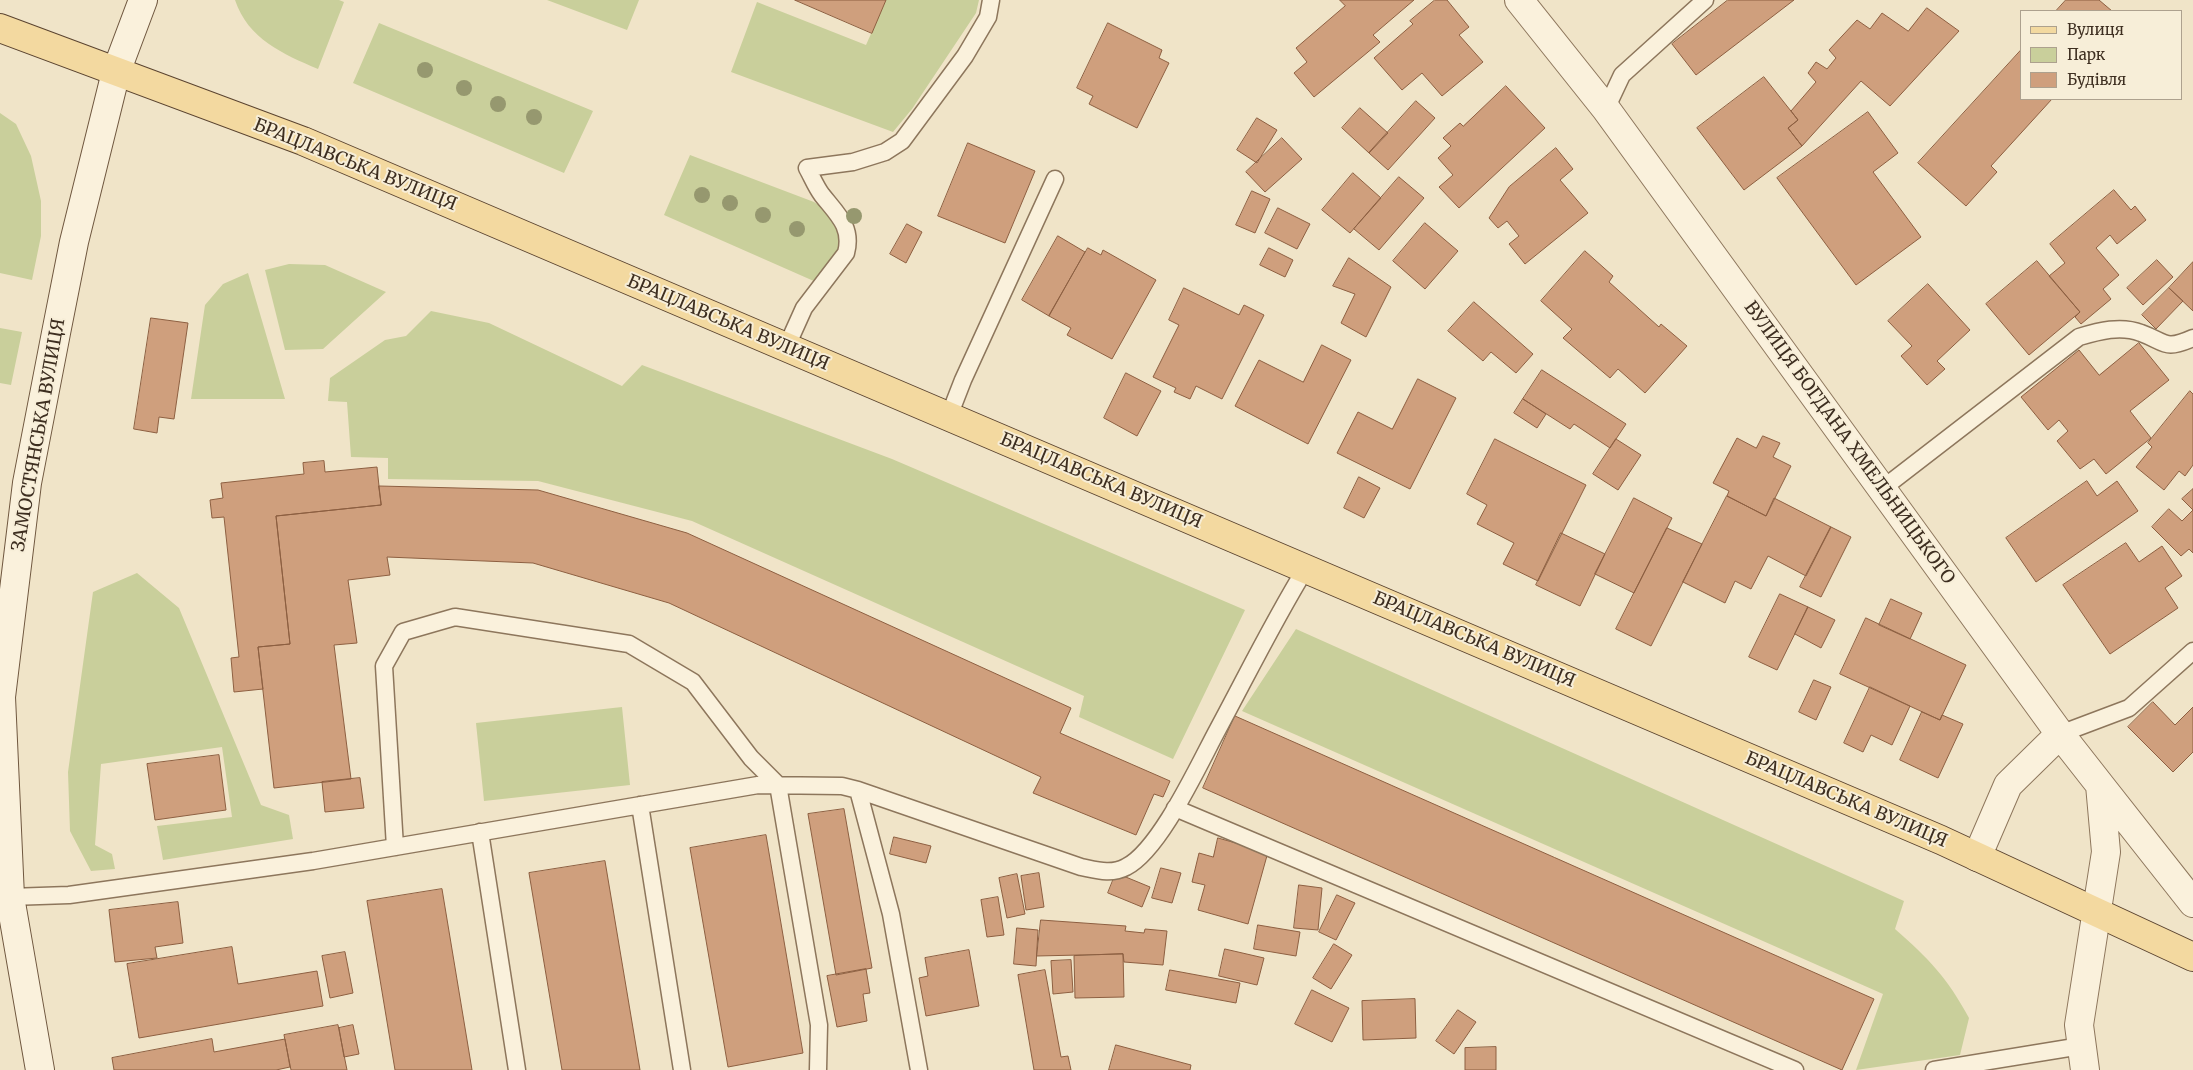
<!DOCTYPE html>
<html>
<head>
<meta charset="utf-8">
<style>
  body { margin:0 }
  #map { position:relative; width:2193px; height:1070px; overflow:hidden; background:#f0e4c8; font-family:Merriweather,serif }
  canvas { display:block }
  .legend { position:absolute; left:2020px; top:10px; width:162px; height:90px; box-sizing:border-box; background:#f7eed8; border:1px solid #ada18e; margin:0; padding:6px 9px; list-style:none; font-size:15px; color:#3d2e20 }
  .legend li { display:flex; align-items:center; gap:10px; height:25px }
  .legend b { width:25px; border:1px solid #ada18e }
</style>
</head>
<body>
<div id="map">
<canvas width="2193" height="1070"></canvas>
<ul class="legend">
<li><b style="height:6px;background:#f3d9a0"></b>Вулиця</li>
<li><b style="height:14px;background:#c9cf9b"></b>Парк</li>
<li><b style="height:14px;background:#cf9f7d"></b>Будівля</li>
</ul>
</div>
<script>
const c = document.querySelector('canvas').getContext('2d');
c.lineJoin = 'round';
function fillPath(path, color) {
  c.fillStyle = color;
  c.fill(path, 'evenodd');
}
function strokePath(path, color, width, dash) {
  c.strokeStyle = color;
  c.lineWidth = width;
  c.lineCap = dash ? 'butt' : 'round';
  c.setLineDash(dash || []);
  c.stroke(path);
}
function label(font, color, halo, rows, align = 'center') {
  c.font = font + ' Merriweather,serif';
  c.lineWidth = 4;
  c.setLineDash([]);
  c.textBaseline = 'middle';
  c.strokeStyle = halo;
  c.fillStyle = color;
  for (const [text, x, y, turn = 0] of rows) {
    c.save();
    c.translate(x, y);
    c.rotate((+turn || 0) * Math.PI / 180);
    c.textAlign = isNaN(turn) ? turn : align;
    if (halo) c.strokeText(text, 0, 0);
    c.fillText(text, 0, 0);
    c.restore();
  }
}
const green = new Path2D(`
  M 235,0 L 339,0 L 344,2 L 318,69 C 283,54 248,39 235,0 Z
  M 547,0 L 639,0 L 627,30 Z
  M 886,0 L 979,0 L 976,13 L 912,109 L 893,132 L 731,72 L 757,2 L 866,45 Z
  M 379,23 L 593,111 L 564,173 L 353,83 Z
  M 0,113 L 16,124 L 31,156 L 41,201 L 41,236 L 32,280 L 0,273 Z
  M 690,155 L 814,202 L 829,212 L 840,228 L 840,252 L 816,282 L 664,215 Z
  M 289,264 L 325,265 L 386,292 L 323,349 L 285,350 L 265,270 Z
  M 248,273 L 285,399 L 191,399 L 205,305 L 223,284 Z
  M 431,311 L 489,323 L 622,386 L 642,365 L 892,459 L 1245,610 L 1173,759 L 1079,717 L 1084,696 L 692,521 L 538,481 L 388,479 L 388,458 L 351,457 L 347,402 L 328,401 L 330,378 L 385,340 L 406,336 Z
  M 0,328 L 22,332 L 11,385 L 0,383 Z
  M 137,573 L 179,608 L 261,805 L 289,815 L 293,839 L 163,860 L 157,826 L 232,817 L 222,747 L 101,764 L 95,845 L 112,854 L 115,869 L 91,871 L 70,831 L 68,772 L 93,592 Z
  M 1296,629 L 1904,901 L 1895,929 C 1929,959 1947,977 1969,1018 L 1960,1055 L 1856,1070 L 1883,994 L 1242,711 Z
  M 622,707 L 630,785 L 484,801 L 476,723 Z`);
const building = new Path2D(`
  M 795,0 L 886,0 L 872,33 Z
  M 1340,0 L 1414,0 L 1373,35 L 1380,42 L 1314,97 L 1294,73 L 1307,62 L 1296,48 L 1345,6 Z
  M 1435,0 L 1447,0 L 1469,27 L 1459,35 L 1483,62 L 1442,96 L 1422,73 L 1402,90 L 1374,58 L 1413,24 L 1410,21 Z
  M 1728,0 L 1794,0 L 1696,75 L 1672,44 Z
  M 2066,0 L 2099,0 L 2112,11 L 2056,11 Z
  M 1927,8 L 1959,31 L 1890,106 L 1861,81 L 1802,146 L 1788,128 L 1798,120 L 1791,111 L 1816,82 L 1808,73 L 1816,62 L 1827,69 L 1836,58 L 1829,50 L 1857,20 L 1870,29 L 1882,13 L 1908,31 Z
  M 1108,23 L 1162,50 L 1159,58 L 1169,63 L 1137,128 L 1089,104 L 1093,96 L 1077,88 Z
  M 2022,49 L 2022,99 L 2052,99 L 1991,166 L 1997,172 L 1966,206 L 1918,163 Z
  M 1764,77 L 1798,120 L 1788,128 L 1802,146 L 1744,190 L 1697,128 Z
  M 1506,86 L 1545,128 L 1459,208 L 1439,187 L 1453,175 L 1438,158 L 1451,146 L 1443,138 L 1460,123 L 1463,126 Z
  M 1416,101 L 1435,118 L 1388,170 L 1369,153 Z
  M 1360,108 L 1388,133 L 1369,153 L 1342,128 Z
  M 1868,112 L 1898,153 L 1873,172 L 1921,237 L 1856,285 L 1777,178 Z
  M 1257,118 L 1277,130 L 1257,163 L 1237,150 Z
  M 1282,138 L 1302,159 L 1265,192 L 1246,172 Z
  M 968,143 L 1035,171 L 1005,243 L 938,216 Z
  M 1556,148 L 1573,169 L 1560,180 L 1588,213 L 1525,264 L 1509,244 L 1519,236 L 1507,221 L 1498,228 L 1489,218 L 1509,187 Z
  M 1353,173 L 1381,198 L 1350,233 L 1322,210 Z
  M 1399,177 L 1424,198 L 1379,250 L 1354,229 Z
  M 2114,190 L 2131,210 L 2135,206 L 2146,220 L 2117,244 L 2110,235 L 2096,248 L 2119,275 L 2103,289 L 2111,299 L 2081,324 L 2075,317 L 2080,312 L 2049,276 L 2065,263 L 2050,244 Z
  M 1252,191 L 1270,199 L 1255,233 L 1236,225 Z
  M 1278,208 L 1310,224 L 1297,249 L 1265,233 Z
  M 1425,223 L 1458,251 L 1425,289 L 1393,261 Z
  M 907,224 L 922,232 L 906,263 L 890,254 Z
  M 1058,236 L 1085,252 L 1049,316 L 1022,300 Z
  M 1088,248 L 1101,255 L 1103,250 L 1156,280 L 1112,359 L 1067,335 L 1071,328 L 1049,316 Z
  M 1269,248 L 1293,260 L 1285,277 L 1260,265 Z
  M 1585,251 L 1613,276 L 1609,282 L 1659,327 L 1661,324 L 1687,346 L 1645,393 L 1618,369 L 1610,378 L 1563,338 L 1572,329 L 1541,301 Z
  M 1349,258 L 1391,287 L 1366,337 L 1341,323 L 1355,294 L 1333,286 Z
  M 2157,260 L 2173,277 L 2143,305 L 2127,288 Z
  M 2037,261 L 2080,312 L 2029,355 L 1986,304 Z
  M 2193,262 L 2193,311 L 2169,288 Z
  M 1928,284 L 1970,330 L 1937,361 L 1945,369 L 1927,385 L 1901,356 L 1912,346 L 1888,321 Z
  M 1184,288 L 1239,315 L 1244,305 L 1264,315 L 1222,399 L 1196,386 L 1190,399 L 1174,392 L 1176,388 L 1153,377 L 1179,325 L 1169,320 Z
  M 2169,288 L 2183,301 L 2156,329 L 2142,315 Z
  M 1474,302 L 1533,354 L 1516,373 L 1491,352 L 1483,361 L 1448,331 Z
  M 151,318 L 188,323 L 174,419 L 159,417 L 157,433 L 134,429 Z
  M 2139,343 L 2169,380 L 2130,411 L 2151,438 L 2106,474 L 2094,459 L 2080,469 L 2057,441 L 2068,431 L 2059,420 L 2048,430 L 2021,397 L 2079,350 L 2099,375 Z
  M 1322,345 L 1351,360 L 1308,444 L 1235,406 L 1259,360 L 1303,382 Z
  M 1542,370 L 1626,424 L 1610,448 L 1574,424 L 1570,429 L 1523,399 Z
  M 1126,373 L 1161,391 L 1137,436 L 1104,418 Z
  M 1418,379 L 1456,398 L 1410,489 L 1337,453 L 1358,412 L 1392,429 Z
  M 2190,391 L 2193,394 L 2193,465 L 2185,476 L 2179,471 L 2164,490 L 2136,467 L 2152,447 L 2148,443 Z
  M 1523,399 L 1546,414 L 1537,428 L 1514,413 Z
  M 1763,436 L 1780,443 L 1773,457 L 1791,466 L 1766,516 L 1727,496 L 1729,491 L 1713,483 L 1737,438 L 1756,448 Z
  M 1495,439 L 1586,485 L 1538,581 L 1503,564 L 1514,543 L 1477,524 L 1487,505 L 1467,494 Z
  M 1616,439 L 1641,455 L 1618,490 L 1593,474 Z
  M 324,461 L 325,472 L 377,467 L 381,505 L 276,516 L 290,644 L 258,647 L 263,689 L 234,692 L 231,658 L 239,657 L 224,517 L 212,518 L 210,500 L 223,498 L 221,483 L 304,474 L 303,463 Z
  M 1359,477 L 1380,488 L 1364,518 L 1344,508 Z
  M 2087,481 L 2097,496 L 2117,481 L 2138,511 L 2036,582 L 2006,538 Z
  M 379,486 L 538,490 L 687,533 L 1071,708 L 1060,733 L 1170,781 L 1163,797 L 1154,794 L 1136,835 L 1033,793 L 1041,777 L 669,603 L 533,563 L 387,557 L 390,575 L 348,580 L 357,643 L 334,645 L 351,779 L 274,788 L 258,647 L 290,644 L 276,516 L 381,505 Z
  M 2193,489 L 2193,510 L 2182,499 Z
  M 1727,496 L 1766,516 L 1774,498 L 1831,527 L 1806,576 L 1768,556 L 1751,589 L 1735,581 L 1725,603 L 1683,582 Z
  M 1634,498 L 1672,518 L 1634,593 L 1595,574 Z
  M 2169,509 L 2182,521 L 2193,510 L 2193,553 L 2189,549 L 2181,556 L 2152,527 Z
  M 1831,527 L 1851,537 L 1821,597 L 1800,587 Z
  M 1667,528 L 1702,544 L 1651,646 L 1616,629 Z
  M 1561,533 L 1605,554 L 1580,606 L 1536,585 Z
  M 2126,543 L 2139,562 L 2162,546 L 2182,576 L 2165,588 L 2178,608 L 2110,654 L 2063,585 Z
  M 1780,594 L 1808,607 L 1777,670 L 1749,657 Z
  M 1891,599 L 1922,613 L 1910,639 L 1879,625 Z
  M 1808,607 L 1835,620 L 1821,648 L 1795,634 Z
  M 1866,618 L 1966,665 L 1940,720 L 1840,674 Z
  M 1814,680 L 1831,687 L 1816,720 L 1799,712 Z
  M 1870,687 L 1910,706 L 1892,745 L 1871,735 L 1863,752 L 1844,743 Z
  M 2153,702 L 2175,725 L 2193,707 L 2193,752 L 2173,772 L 2128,727 Z
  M 1922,712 L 1940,720 L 1942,715 L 1963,724 L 1938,778 L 1900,760 Z
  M 1235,716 L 1874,999 L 1842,1070 L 1203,788 Z
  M 219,755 L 226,810 L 155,820 L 147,764 Z
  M 360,778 L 364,808 L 325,812 L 322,782 Z
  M 844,809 L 872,968 L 836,975 L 808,814 Z
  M 766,835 L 803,1053 L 728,1067 L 690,848 Z
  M 894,837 L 931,846 L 926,863 L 890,854 Z
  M 1218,838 L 1268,852 L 1248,924 L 1198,910 L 1205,885 L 1192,882 L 1199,853 L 1213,857 Z
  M 605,861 L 640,1070 L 562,1070 L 529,873 Z
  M 1161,868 L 1181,873 L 1172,903 L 1152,898 Z
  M 1039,873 L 1044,907 L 1026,910 L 1021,876 Z
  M 1116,873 L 1150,887 L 1142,907 L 1108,893 Z
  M 1017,874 L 1025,914 L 1007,918 L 999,878 Z
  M 1299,885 L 1322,888 L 1318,930 L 1294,928 Z
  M 442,889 L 472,1070 L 395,1070 L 367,901 Z
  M 1337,895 L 1355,903 L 1336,940 L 1319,932 Z
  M 998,897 L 1004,935 L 987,937 L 981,900 Z
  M 178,902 L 183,943 L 155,947 L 157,958 L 115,962 L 109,910 Z
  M 1041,920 L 1126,926 L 1125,931 L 1144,933 L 1145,929 L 1167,931 L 1163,965 L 1124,962 L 1123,954 L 1037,956 Z
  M 1258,925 L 1300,932 L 1296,956 L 1254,949 Z
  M 1017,928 L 1038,930 L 1036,966 L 1014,964 Z
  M 1334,944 L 1352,955 L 1331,989 L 1313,978 Z
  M 232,947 L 238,984 L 317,971 L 323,1006 L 139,1038 L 127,964 Z
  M 1225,949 L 1264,958 L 1257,985 L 1219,976 Z
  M 969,950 L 979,1006 L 926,1016 L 919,978 L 928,976 L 925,958 Z
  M 345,952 L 353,993 L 330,998 L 322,956 Z
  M 1123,954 L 1124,997 L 1075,998 L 1074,956 Z
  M 1071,960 L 1073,992 L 1053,994 L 1051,961 Z
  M 866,969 L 870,993 L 863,994 L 867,1021 L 837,1027 L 827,976 Z
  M 1045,970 L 1061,1057 L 1068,1056 L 1071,1070 L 1034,1070 L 1018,975 Z
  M 1170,970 L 1240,983 L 1236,1003 L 1166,990 Z
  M 1312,990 L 1349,1008 L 1332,1042 L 1295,1024 Z
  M 1415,999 L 1416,1038 L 1363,1040 L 1362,1001 Z
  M 1458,1010 L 1476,1022 L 1454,1054 L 1436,1041 Z
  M 338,1025 L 347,1070 L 291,1070 L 284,1035 Z
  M 353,1025 L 359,1054 L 344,1057 L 339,1028 Z
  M 212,1039 L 214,1052 L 285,1039 L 290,1067 L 276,1070 L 114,1070 L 112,1058 Z
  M 1116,1045 L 1191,1065 L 1190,1070 L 1109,1070 Z
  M 1496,1047 L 1496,1070 L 1465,1070 L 1465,1048 Z`);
const lane = new Path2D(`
  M 1606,109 L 1622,75 L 1705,0
  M 786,348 L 804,308 L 846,253 C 853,227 837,214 822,195 C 816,187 812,177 807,168 L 853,162 L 885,152 L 902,141 L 965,56 L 988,17 L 991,0
  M 949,416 L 963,380 L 1055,179
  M 1882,489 L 2079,337 C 2099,331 2121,325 2141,333 C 2166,342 2164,351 2193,338
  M 2060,734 L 2129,708 L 2193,651
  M 858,790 L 891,914 L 919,1070
  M 640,805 L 682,1070
  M 1175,808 L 1795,1070
  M 480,832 L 517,1070
  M 395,847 L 384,666 L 403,632 L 455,617 L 629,644 L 693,682 L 751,758 L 778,785 L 819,1025 L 818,1070
  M 10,897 L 69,895 L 313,861 L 758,785 L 842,786 L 858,790 L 1081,867 C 1096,870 1111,875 1126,867 C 1160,850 1199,764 1218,729 C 1247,675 1274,620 1306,568
  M 1934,1070 L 2081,1046`);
const street = new Path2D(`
  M 1519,0 L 1606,109 L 2060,734 L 2100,785 L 2106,852 L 2079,1025 L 2085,1070
  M 2100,785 L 2193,903
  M 1977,857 L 2008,785 L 2060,734`);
const secondary = new Path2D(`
  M 40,1070 L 10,897 L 1,697 L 27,483 L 56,333 L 74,242 L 116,72 L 143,0`);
const primary = new Path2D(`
  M 0,28 L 303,141 L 1941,840 L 2193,957`);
const trees = [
  [425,70],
  [464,88],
  [498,104],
  [534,117],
  [702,195],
  [730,203],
  [763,215],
  [854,216],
  [797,229]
];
const streetNames = [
  ["БРАЦЛАВСЬКА ВУЛИЦЯ",355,165,22],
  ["БРАЦЛАВСЬКА ВУЛИЦЯ",728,323,23],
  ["ЗАМОСТЯНСЬКА ВУЛИЦЯ",39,435,-80],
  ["ВУЛИЦЯ БОГДАНА ХМЕЛЬНИЦЬКОГО",1849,443,54],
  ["БРАЦЛАВСЬКА ВУЛИЦЯ",1101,481,23],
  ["БРАЦЛАВСЬКА ВУЛИЦЯ",1474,640,23],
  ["БРАЦЛАВСЬКА ВУЛИЦЯ",1846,800,23]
];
fillPath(green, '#c9cf9b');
fillPath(building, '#cf9f7d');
strokePath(building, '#8d5f41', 1);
strokePath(lane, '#8d765c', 19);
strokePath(street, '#8d765c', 30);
strokePath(secondary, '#6f573f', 30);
strokePath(primary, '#5b4430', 30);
strokePath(lane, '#faf1dc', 16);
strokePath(street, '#faf1dc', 28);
strokePath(secondary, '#faf1dc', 28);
strokePath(primary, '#f3d9a0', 28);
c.fillStyle = '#96986f';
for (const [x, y] of trees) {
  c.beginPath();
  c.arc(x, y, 8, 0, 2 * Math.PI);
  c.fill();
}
label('18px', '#3d2e20', '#f7eed8', streetNames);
</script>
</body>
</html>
